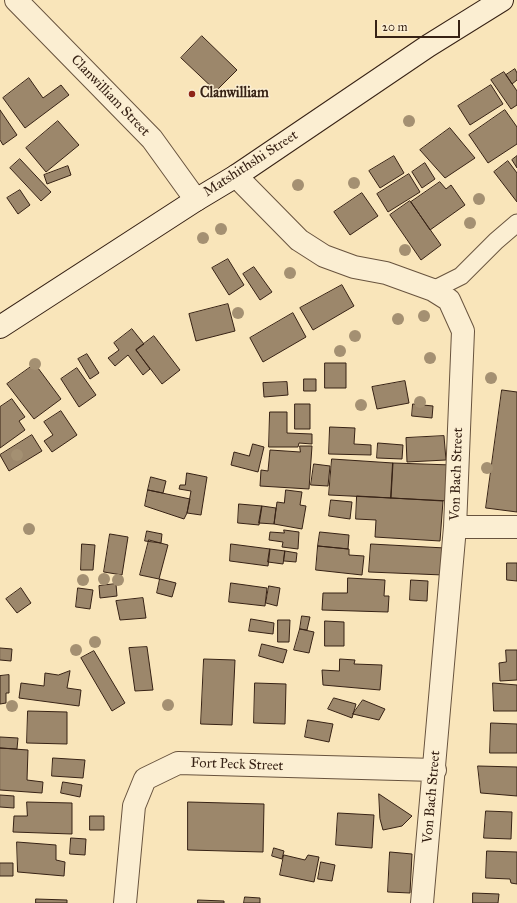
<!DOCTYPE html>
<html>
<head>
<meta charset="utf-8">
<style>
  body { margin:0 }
  #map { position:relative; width:517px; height:903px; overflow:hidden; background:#f9e5ba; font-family:"IM FELL Great Primer",serif }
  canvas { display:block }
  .scale { position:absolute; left:375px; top:20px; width:85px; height:18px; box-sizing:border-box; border:2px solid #372215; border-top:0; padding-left:5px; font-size:12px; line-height:14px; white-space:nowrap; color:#372215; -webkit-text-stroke:3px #fbeed2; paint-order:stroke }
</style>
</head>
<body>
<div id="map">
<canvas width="517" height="903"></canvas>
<div class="scale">20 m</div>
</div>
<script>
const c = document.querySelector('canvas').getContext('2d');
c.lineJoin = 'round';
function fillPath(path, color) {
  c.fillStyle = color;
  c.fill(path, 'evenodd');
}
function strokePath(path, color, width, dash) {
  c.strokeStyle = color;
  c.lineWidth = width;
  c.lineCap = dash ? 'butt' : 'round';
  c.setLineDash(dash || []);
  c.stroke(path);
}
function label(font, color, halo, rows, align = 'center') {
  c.font = font + ' "IM FELL Great Primer",serif';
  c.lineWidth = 3;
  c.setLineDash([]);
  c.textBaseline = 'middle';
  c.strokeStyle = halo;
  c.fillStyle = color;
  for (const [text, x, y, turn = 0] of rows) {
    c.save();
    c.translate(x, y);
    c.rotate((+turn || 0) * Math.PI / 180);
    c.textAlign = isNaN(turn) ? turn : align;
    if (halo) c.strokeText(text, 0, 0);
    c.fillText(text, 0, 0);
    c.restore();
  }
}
const building = new Path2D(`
  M 202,36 L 237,70 L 216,91 L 181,58 Z
  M 515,69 L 517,73 L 517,80 L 512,84 L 506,75 Z
  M 504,72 L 517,91 L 517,105 L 511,109 L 491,80 Z
  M 29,78 L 43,98 L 61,85 L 69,95 L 25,128 L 3,98 Z
  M 491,85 L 503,104 L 470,125 L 458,106 Z
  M 0,110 L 17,135 L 3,145 L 0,140 Z
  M 505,110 L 517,127 L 517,144 L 488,163 L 469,135 Z
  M 58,121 L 79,145 L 46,172 L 26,148 Z
  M 450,128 L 475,158 L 445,178 L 420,150 Z
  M 394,156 L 404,173 L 380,188 L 369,171 Z
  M 517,156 L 517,168 L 512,160 Z
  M 20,159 L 51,192 L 41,201 L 10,168 Z
  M 508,161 L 517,173 L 517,202 L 494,172 Z
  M 425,163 L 435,179 L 422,188 L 412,172 Z
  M 68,166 L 71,175 L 47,184 L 44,175 Z
  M 409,174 L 420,192 L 388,212 L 377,194 Z
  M 440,182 L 446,189 L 451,185 L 465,205 L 430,230 L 411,202 Z
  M 20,190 L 30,205 L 18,214 L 7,198 Z
  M 362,193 L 378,216 L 350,235 L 334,212 Z
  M 410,201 L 441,245 L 421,260 L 390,215 Z
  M 228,259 L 244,285 L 229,295 L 212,268 Z
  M 254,267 L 272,292 L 260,300 L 243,274 Z
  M 342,285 L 354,306 L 313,330 L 300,308 Z
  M 228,304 L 235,331 L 196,341 L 189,314 Z
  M 293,313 L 306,337 L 263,362 L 250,338 Z
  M 132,329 L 144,344 L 136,350 L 150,369 L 143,375 L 128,355 L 115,366 L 108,358 L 119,350 L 114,343 Z
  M 154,336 L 180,370 L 162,384 L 136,350 Z
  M 87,354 L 99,373 L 90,379 L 78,359 Z
  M 325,363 L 346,363 L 346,388 L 325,388 Z
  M 35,364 L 61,399 L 34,419 L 7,384 Z
  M 77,368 L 96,395 L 79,407 L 61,379 Z
  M 304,379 L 316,379 L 316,391 L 304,391 Z
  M 405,381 L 409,403 L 377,409 L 372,387 Z
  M 287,382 L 288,395 L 264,397 L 263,383 Z
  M 502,390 L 517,392 L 517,512 L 486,508 Z
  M 12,399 L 25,417 L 19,421 L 25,430 L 0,448 L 0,407 Z
  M 295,404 L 310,404 L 310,429 L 295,429 Z
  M 413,404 L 433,406 L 432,418 L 412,416 Z
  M 61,411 L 77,435 L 52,452 L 44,441 L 53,435 L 44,422 Z
  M 270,412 L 287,412 L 287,433 L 312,434 L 312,444 L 299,443 L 298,447 L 269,447 Z
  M 330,427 L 355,428 L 354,444 L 371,445 L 371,455 L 329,454 Z
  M 32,435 L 42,451 L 9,471 L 0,455 Z
  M 444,436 L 446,460 L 407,462 L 406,438 Z
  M 378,443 L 403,445 L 402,459 L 377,458 Z
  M 253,444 L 264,447 L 258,472 L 231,465 L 234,452 L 249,456 Z
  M 300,446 L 312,446 L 309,489 L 260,486 L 261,470 L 268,471 L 270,450 L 300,452 Z
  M 332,459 L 393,463 L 391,498 L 329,495 Z
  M 393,463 L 452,465 L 450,501 L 391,498 Z
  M 314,464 L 330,466 L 328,486 L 311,485 Z
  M 187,473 L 207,477 L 201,515 L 187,513 L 191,491 L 179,489 L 180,485 L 185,485 Z
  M 151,477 L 166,481 L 163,493 L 148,490 Z
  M 148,490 L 190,499 L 187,513 L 184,519 L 145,506 Z
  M 286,490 L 302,492 L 300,505 L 306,506 L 302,529 L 274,524 L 277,502 L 284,503 Z
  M 357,496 L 443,501 L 440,541 L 375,537 L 376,520 L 356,519 Z
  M 331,500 L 352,502 L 350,519 L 329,516 Z
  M 239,504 L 262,506 L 259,525 L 238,523 Z
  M 262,506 L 276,508 L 274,524 L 259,523 Z
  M 284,530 L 299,532 L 298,549 L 282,547 L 283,542 L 269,540 L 270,532 L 284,533 Z
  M 147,531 L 162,534 L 161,543 L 145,541 Z
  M 320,532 L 349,535 L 348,549 L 318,546 Z
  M 110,534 L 128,537 L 122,575 L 104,572 Z
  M 149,540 L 168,545 L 159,579 L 140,575 Z
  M 82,544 L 95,545 L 93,570 L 81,570 Z
  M 231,544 L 270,549 L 268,566 L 230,561 Z
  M 371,544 L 445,548 L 443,575 L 369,572 Z
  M 318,546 L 349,549 L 349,555 L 364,556 L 362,575 L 316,570 Z
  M 270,549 L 285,551 L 283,564 L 268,562 Z
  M 285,551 L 297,553 L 296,562 L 284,561 Z
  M 507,563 L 517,563 L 517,581 L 507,580 Z
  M 348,578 L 385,580 L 384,596 L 389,596 L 388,612 L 322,610 L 323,593 L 347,593 Z
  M 160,579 L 176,583 L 172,597 L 157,593 Z
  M 411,580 L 428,581 L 427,601 L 410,600 Z
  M 231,583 L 267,588 L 265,606 L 229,602 Z
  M 116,584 L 117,596 L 100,598 L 99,586 Z
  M 269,586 L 280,588 L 277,606 L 266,603 Z
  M 21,588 L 31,603 L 17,613 L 6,599 Z
  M 78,588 L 93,590 L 90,609 L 76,607 Z
  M 143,598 L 146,618 L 120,620 L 116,601 Z
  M 302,616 L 310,617 L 307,630 L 300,629 Z
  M 251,619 L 274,623 L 273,634 L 249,631 Z
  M 278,620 L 290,620 L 289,642 L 278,642 Z
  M 325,621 L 344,622 L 344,646 L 325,646 Z
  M 300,629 L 314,632 L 309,653 L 294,650 Z
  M 262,644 L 287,650 L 283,663 L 259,656 Z
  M 147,647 L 153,690 L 135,691 L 129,648 Z
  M 0,648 L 12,649 L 11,661 L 0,660 Z
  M 506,650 L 517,650 L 517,680 L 500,681 L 499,663 L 506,662 Z
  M 94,651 L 125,703 L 112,711 L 81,658 Z
  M 204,659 L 235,660 L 232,725 L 201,724 Z
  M 340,659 L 355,660 L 354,664 L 382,665 L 380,690 L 323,685 L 322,670 L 339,671 Z
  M 70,671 L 67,688 L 81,690 L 79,706 L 19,698 L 21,683 L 44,686 L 45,673 L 58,675 Z
  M 9,675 L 9,693 L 6,693 L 6,703 L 0,704 L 0,676 Z
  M 255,683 L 286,684 L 285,724 L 254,723 Z
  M 493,683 L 517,685 L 517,711 L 494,711 Z
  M 334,698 L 356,704 L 352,718 L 328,709 Z
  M 363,700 L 385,709 L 379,720 L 353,714 Z
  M 28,711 L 67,712 L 67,744 L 27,743 Z
  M 308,720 L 333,724 L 329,742 L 305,737 Z
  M 491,723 L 517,724 L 517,753 L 490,753 Z
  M 0,737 L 18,738 L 17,749 L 0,748 Z
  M 0,748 L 28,750 L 27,780 L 43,782 L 42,793 L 0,790 Z
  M 53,758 L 85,760 L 83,778 L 52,776 Z
  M 478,766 L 517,767 L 517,796 L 481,793 Z
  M 63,782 L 82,785 L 80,797 L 61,793 Z
  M 379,794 L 412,816 L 402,826 L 383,830 L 380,819 Z
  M 0,795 L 14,796 L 14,808 L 0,807 Z
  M 27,802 L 72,803 L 72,834 L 13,832 L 14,816 L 27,816 Z
  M 188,802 L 264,804 L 263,852 L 188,850 Z
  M 486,811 L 512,812 L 511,839 L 484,838 Z
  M 338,813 L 374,815 L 372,848 L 336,845 Z
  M 90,816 L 104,816 L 104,830 L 90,830 Z
  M 71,838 L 86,839 L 85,855 L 70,854 Z
  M 17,842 L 56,845 L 56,860 L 65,862 L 64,876 L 18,872 Z
  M 274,848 L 284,851 L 282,859 L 272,856 Z
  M 487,851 L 517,852 L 517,884 L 511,883 L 510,879 L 486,878 Z
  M 390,852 L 412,854 L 410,893 L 388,892 Z
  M 284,855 L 305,860 L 308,855 L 319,857 L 314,882 L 280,875 Z
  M 321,862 L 335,865 L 332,881 L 318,879 Z
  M 0,863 L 13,863 L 13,876 L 0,876 Z
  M 473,893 L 499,894 L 498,903 L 473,903 Z
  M 245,897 L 260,898 L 260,903 L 244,903 Z
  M 36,899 L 67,900 L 67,903 L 36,903 Z
  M 198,900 L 224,901 L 224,903 L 198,903 Z`);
const service = new Path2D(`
  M 433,290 L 461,276 L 496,241 L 517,223`);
const minor = new Path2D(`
  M 16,0 L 152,139 L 196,200
  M 236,176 L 299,240 L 324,256 L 354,267 L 386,273 L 433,290 L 449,300 L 463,331 L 455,527 L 422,903
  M 455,527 L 517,527
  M 125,903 L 134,806 L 145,779 L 178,763 L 435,770`);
const secondary = new Path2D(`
  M 0,327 L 196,200 L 236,176 L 428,46 L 502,0`);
const trees = [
  [409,121],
  [354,183],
  [298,185],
  [479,199],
  [470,223],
  [221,229],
  [203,238],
  [405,250],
  [290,273],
  [238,313],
  [424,316],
  [398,319],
  [355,336],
  [340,351],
  [430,358],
  [35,364],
  [491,378],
  [420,402],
  [361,405],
  [17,455],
  [487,468],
  [29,529],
  [104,579],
  [83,580],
  [118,580],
  [95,642],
  [76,650],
  [168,705],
  [12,706]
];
const markers = [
  [192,94,4,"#8f2418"]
];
const poiNames = [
  ["Clanwilliam",200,94]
];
const streetNames = [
  ["Clanwilliam Street",110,96,46],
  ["Matshithshi Street",251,164,-33],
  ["Von Bach Street",457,474,-88],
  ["Fort Peck Street",237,765,2],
  ["Von Bach Street",432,797,-85]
];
fillPath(building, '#9c876b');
strokePath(building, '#372215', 1);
strokePath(service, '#68533e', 19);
strokePath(minor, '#68533e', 24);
strokePath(secondary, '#372215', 24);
strokePath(service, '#fbeed2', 17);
strokePath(minor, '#fbeed2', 22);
strokePath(secondary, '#fbeed2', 22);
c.fillStyle = '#a49072';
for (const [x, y] of trees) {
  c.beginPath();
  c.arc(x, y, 6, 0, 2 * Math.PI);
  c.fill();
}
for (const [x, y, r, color] of markers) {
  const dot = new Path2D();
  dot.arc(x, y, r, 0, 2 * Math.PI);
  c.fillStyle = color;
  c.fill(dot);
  strokePath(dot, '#fbeed2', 1.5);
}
label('bold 14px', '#372215', '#fbeed2', poiNames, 'left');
label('14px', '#372215', '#fbeed2', streetNames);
</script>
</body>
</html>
